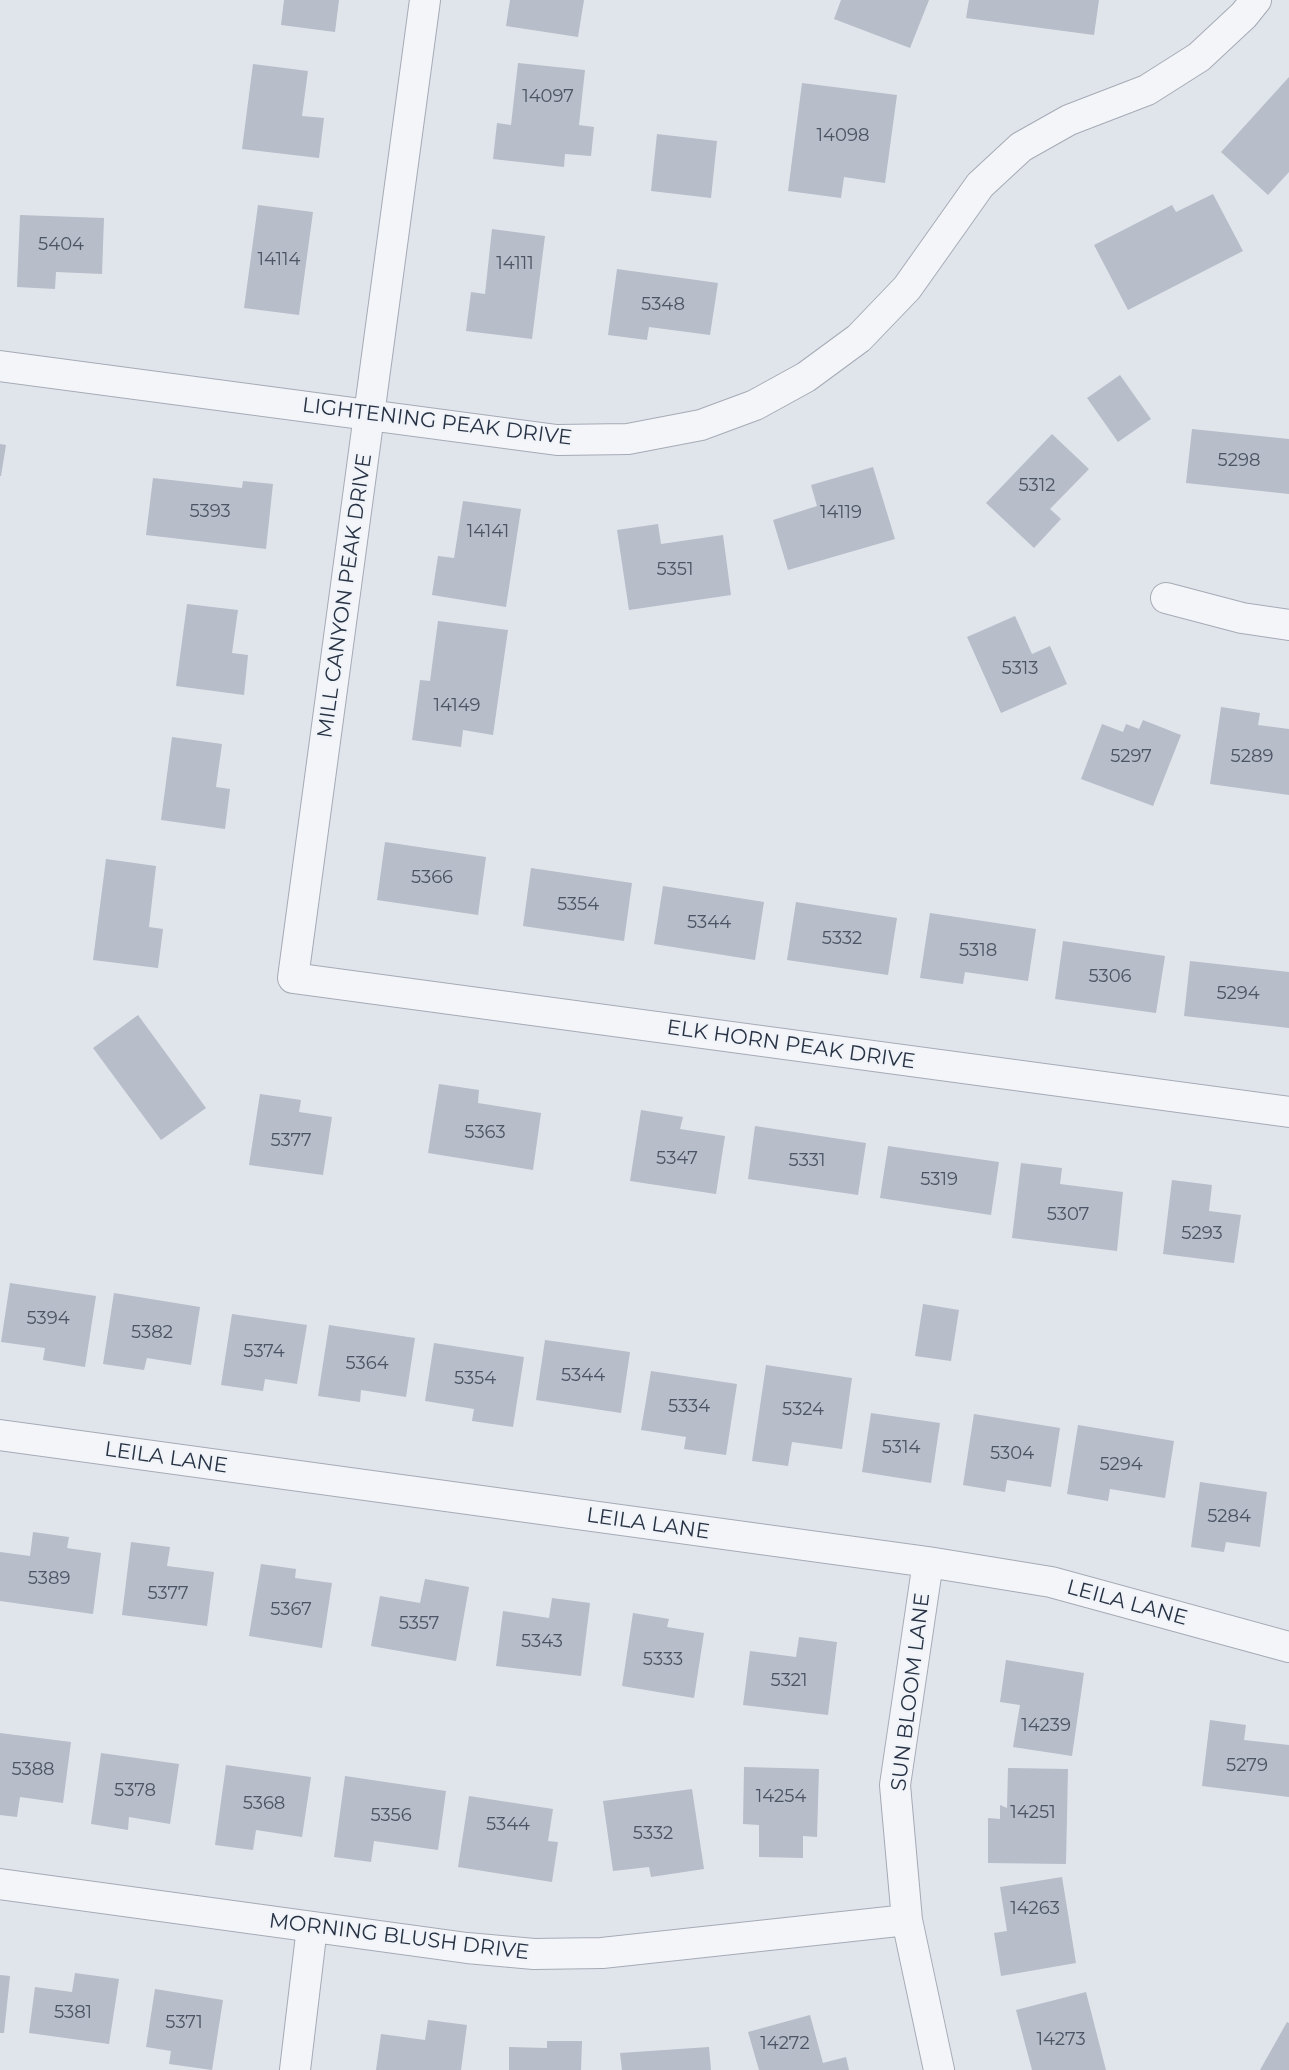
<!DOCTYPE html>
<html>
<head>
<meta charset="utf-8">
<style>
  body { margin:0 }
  canvas { display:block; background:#e0e4eb }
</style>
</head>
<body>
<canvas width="1289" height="2070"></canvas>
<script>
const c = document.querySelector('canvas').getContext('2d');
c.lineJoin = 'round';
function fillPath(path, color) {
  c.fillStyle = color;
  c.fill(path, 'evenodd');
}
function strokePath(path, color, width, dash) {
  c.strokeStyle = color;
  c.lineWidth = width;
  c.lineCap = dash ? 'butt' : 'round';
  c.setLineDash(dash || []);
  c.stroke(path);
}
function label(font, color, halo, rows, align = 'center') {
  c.font = font + ' Montserrat,sans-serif';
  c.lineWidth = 4.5;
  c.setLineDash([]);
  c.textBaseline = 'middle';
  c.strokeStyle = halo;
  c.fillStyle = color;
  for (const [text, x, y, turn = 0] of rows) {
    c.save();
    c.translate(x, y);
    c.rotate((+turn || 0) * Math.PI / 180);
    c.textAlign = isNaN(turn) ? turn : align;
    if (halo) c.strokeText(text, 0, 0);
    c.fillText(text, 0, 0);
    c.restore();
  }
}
const building = new Path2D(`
  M 284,0 L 339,0 L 335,32 L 281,25 Z
  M 510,0 L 584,0 L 578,37 L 506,26 Z
  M 841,0 L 929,0 L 910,48 L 834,19 Z
  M 969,0 L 1099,0 L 1094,35 L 966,18 Z
  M 518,63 L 585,70 L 579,125 L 594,127 L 591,156 L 565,154 L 564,167 L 493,159 L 497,123 L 511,125 Z
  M 253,64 L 308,71 L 302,116 L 324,118 L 319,158 L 242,149 Z
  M 1289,77 L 1289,172 L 1268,195 L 1221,152 Z
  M 802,83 L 897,95 L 885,183 L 844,177 L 841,198 L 788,191 Z
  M 657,134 L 717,141 L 711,198 L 651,191 Z
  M 1213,194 L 1243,251 L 1128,310 L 1094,245 L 1172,205 L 1176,212 Z
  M 258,205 L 313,212 L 299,315 L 244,308 Z
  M 20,215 L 104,218 L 102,274 L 56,272 L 55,289 L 17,287 Z
  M 492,229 L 545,236 L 532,339 L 466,331 L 471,292 L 485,294 Z
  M 617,269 L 718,283 L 710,335 L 649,327 L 647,340 L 608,335 Z
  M 1120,375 L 1151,419 L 1118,442 L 1087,398 Z
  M 1192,429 L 1289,439 L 1289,494 L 1186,483 Z
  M 1052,434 L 1089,469 L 1050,509 L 1061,519 L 1034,548 L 986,503 Z
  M 0,444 L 6,445 L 1,476 L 0,476 Z
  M 873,467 L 895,539 L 788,570 L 773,520 L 817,506 L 811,485 Z
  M 153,478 L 242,488 L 243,481 L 273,484 L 266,549 L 146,535 Z
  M 463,501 L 521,509 L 506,607 L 432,595 L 438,556 L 454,558 Z
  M 658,524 L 661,544 L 723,535 L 731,595 L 629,610 L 617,530 Z
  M 187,604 L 238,610 L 232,653 L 248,655 L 244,695 L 176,686 Z
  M 1015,616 L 1032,654 L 1050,646 L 1067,684 L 1001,713 L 967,637 Z
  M 438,621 L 508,630 L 493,735 L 463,730 L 461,747 L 412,740 L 420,680 L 430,681 Z
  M 1221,707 L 1260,713 L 1258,725 L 1289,729 L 1289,795 L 1210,784 Z
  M 1143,720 L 1181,735 L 1153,806 L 1081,779 L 1102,724 L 1123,732 L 1126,724 L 1139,729 Z
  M 172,737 L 222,744 L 216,787 L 230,789 L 225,829 L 161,820 Z
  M 385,842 L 486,857 L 478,915 L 377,900 Z
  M 106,859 L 156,866 L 149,927 L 163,929 L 158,968 L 93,960 Z
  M 531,868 L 632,883 L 624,941 L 523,926 Z
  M 663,886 L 764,902 L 755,960 L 654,944 Z
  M 796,902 L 897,918 L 888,975 L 787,960 Z
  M 930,913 L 1036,929 L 1028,981 L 965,972 L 963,984 L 920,978 Z
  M 1063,941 L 1165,956 L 1156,1013 L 1055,999 Z
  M 1190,961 L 1289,972 L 1289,1028 L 1184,1016 Z
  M 138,1015 L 206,1108 L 161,1140 L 93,1048 Z
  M 439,1084 L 479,1090 L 478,1103 L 541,1113 L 533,1170 L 428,1153 Z
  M 260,1094 L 301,1100 L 299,1112 L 332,1117 L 323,1175 L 249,1165 Z
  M 641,1110 L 683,1117 L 680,1129 L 725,1136 L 716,1194 L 630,1181 Z
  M 755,1126 L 866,1143 L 858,1195 L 748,1179 Z
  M 888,1146 L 999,1162 L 991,1215 L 880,1198 Z
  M 1021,1163 L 1062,1168 L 1060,1184 L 1123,1192 L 1117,1251 L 1012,1238 Z
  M 1172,1180 L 1212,1185 L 1209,1211 L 1241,1215 L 1234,1263 L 1163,1254 Z
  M 10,1283 L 96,1296 L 85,1367 L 43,1360 L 45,1348 L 1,1342 Z
  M 114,1293 L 200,1307 L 191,1365 L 147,1358 L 144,1370 L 103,1364 Z
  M 923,1304 L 959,1310 L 951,1361 L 915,1356 Z
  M 232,1314 L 307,1325 L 297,1384 L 265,1379 L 263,1391 L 221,1385 Z
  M 329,1325 L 415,1338 L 406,1397 L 361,1390 L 360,1402 L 318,1396 Z
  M 545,1340 L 630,1352 L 621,1413 L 536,1400 Z
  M 434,1343 L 524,1357 L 513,1427 L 472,1421 L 474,1409 L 425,1401 Z
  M 766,1365 L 852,1378 L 842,1449 L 792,1442 L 788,1466 L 752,1461 Z
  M 651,1371 L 737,1384 L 726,1455 L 684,1449 L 686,1437 L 641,1430 Z
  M 871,1413 L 940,1423 L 931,1483 L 862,1472 Z
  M 974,1414 L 1060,1428 L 1051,1487 L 1007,1480 L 1005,1492 L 963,1485 Z
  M 1078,1425 L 1174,1441 L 1165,1498 L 1110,1489 L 1108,1501 L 1067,1494 Z
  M 1200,1482 L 1267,1492 L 1260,1547 L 1226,1542 L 1224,1552 L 1191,1547 Z
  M 33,1532 L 69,1537 L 67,1548 L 101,1553 L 93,1614 L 0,1601 L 0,1552 L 30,1556 Z
  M 131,1542 L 170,1547 L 167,1566 L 214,1572 L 207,1626 L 122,1615 Z
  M 261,1564 L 296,1569 L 295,1578 L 332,1583 L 322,1648 L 249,1636 Z
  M 425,1579 L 469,1587 L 456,1661 L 371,1646 L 380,1596 L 420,1603 Z
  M 552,1598 L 590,1603 L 581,1676 L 496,1666 L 503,1611 L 549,1618 Z
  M 633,1613 L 669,1619 L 667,1627 L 704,1633 L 694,1698 L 622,1686 Z
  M 799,1637 L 837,1642 L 828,1715 L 743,1705 L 750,1651 L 796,1657 Z
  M 1006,1660 L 1084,1673 L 1072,1756 L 1013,1747 L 1020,1705 L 1000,1702 Z
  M 1210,1720 L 1246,1725 L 1244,1740 L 1289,1745 L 1289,1797 L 1202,1786 Z
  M 0,1733 L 71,1742 L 63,1803 L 20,1797 L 17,1817 L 0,1815 Z
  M 101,1753 L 179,1764 L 170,1824 L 129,1817 L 128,1830 L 91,1824 Z
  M 226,1765 L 311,1777 L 302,1837 L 256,1830 L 253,1850 L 215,1845 Z
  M 744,1767 L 819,1769 L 817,1837 L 803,1836 L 803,1858 L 759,1857 L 759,1825 L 743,1824 Z
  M 1008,1768 L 1068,1769 L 1066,1864 L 988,1863 L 988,1818 L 1000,1819 L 1000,1805 L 1007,1808 Z
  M 345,1776 L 446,1791 L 438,1850 L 374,1841 L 371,1862 L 334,1857 Z
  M 692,1789 L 704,1869 L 651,1877 L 649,1867 L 613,1871 L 603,1801 Z
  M 469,1796 L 553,1809 L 548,1841 L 558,1842 L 552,1882 L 458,1867 Z
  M 1062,1877 L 1076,1963 L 1001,1976 L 994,1933 L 1007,1931 L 1000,1887 Z
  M 75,1973 L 119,1979 L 109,2044 L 29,2033 L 35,1987 L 72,1992 Z
  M 0,1975 L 10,1976 L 4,2033 L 0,2033 Z
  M 155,1989 L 223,2000 L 212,2070 L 169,2064 L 171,2051 L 146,2047 Z
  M 1086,1992 L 1106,2070 L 1032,2070 L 1016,2010 Z
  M 810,2015 L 823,2063 L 846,2057 L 849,2070 L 759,2070 L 748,2032 Z
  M 428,2020 L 467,2025 L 461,2070 L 376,2070 L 381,2034 L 425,2040 Z
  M 1287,2022 L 1289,2023 L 1289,2070 L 1260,2070 Z
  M 547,2041 L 582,2041 L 581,2070 L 509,2070 L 509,2047 L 547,2048 Z
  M 709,2047 L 711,2070 L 622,2070 L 620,2053 Z`);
const minor = new Path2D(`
  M 425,0 L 293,978 L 1289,1112
  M 0,366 L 557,440 L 628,439 L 701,425 L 755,405 L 806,377 L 859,338 L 907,288 L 980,185 L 1021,147 L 1069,120 L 1147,90 L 1199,57 L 1244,15 L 1256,0
  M 1166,598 L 1242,618 L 1289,625
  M 0,1435 L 928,1562 L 1051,1582 L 1289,1647
  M 928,1562 L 895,1785 L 907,1920 L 939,2070
  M 0,1884 L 467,1948 L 534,1954 L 602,1953 L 907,1920
  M 295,2070 L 312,1927`);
const numberNames = [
  ["14097",548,97],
  ["14098",843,136],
  ["5404",61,245],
  ["14114",279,260],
  ["14111",515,264],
  ["5348",663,305],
  ["5298",1239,461],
  ["5312",1037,486],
  ["5393",210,512],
  ["14119",841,513],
  ["14141",488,532],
  ["5351",675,570],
  ["5313",1020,669],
  ["14149",457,706],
  ["5297",1131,757],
  ["5289",1252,757],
  ["5366",432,878],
  ["5354",578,905],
  ["5344",709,923],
  ["5332",842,939],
  ["5318",978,951],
  ["5306",1110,977],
  ["5294",1238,994],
  ["5363",485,1133],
  ["5377",291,1141],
  ["5347",677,1159],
  ["5331",807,1161],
  ["5319",939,1180],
  ["5307",1068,1215],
  ["5293",1202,1234],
  ["5394",48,1319],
  ["5382",152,1333],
  ["5374",264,1352],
  ["5364",367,1364],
  ["5344",583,1376],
  ["5354",475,1379],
  ["5334",689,1407],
  ["5324",803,1410],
  ["5314",901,1448],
  ["5304",1012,1454],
  ["5294",1121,1465],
  ["5284",1229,1517],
  ["5389",49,1579],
  ["5377",168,1594],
  ["5367",291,1610],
  ["5357",419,1624],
  ["5343",542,1642],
  ["5333",663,1660],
  ["5321",789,1681],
  ["14239",1046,1726],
  ["5279",1247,1766],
  ["5388",33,1770],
  ["5378",135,1791],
  ["14254",781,1797],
  ["5368",264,1804],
  ["14251",1033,1813],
  ["5356",391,1816],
  ["5344",508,1825],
  ["5332",653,1834],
  ["14263",1035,1909],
  ["5381",73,2013],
  ["5371",184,2023],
  ["14273",1061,2040],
  ["14272",785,2044]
];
const streetNames = [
  ["LIGHTENING PEAK DRIVE",437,422,7],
  ["MILL CANYON PEAK DRIVE",345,596,-82],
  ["ELK HORN PEAK DRIVE",791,1045,8],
  ["LEILA LANE",166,1458,8],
  ["LEILA LANE",648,1524,8],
  ["LEILA LANE",1127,1603,15],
  ["SUN BLOOM LANE",911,1692,-83],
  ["MORNING BLUSH DRIVE",399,1937,7]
];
fillPath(building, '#b7bdc9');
strokePath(minor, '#a5abb6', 32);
strokePath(minor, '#f4f5f8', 30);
label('18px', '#4b5565', null, numberNames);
label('21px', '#273244', '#f0f3f8', streetNames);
</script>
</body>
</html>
